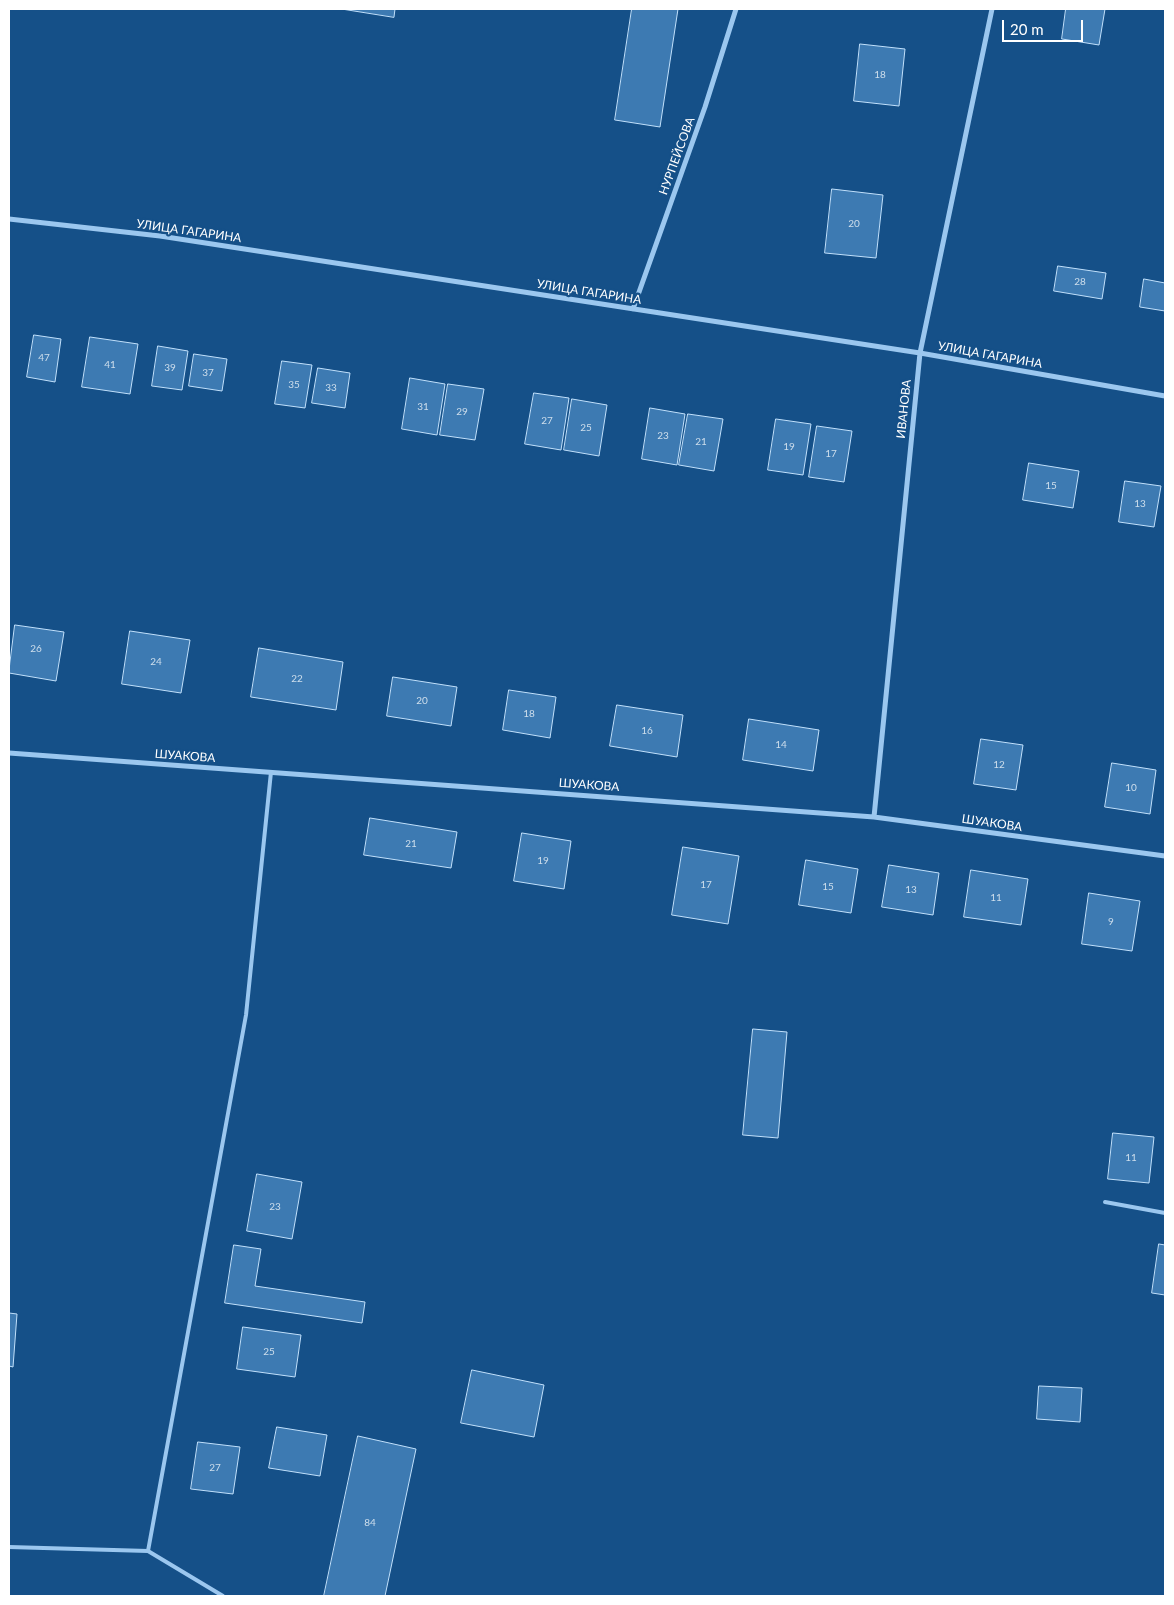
<!DOCTYPE html>
<html>
<head>
<meta charset="utf-8">
<style>
  body { margin:0 }
  #map { position:relative; width:1174px; height:1605px; overflow:hidden; background:#155088; font-family:Lato,sans-serif }
  canvas { display:block }
  .frame { position:absolute; inset:0; border:10px solid #fff; pointer-events:none }
  .scale { position:absolute; left:1002px; top:20px; width:81px; height:22px; box-sizing:border-box; border:2px solid #fff; border-top:0; padding-left:6px; font-size:15px; line-height:18px; white-space:nowrap; color:#fff; -webkit-text-stroke:4px #155088; paint-order:stroke }
</style>
</head>
<body>
<div id="map">
<canvas width="1174" height="1605"></canvas>
<div class="frame"></div>
<div class="scale">20 m</div>
</div>
<script>
const c = document.querySelector('canvas').getContext('2d');
c.lineJoin = 'round';
function fillPath(path, color) {
  c.fillStyle = color;
  c.fill(path, 'evenodd');
}
function strokePath(path, color, width, dash) {
  c.strokeStyle = color;
  c.lineWidth = width;
  c.lineCap = dash ? 'butt' : 'round';
  c.setLineDash(dash || []);
  c.stroke(path);
}
function label(font, color, halo, rows, align = 'center') {
  c.font = font + ' Lato,sans-serif';
  c.lineWidth = 4.5;
  c.setLineDash([]);
  c.textBaseline = 'middle';
  c.strokeStyle = halo;
  c.fillStyle = color;
  for (const [text, x, y, turn = 0] of rows) {
    c.save();
    c.translate(x, y);
    c.rotate((+turn || 0) * Math.PI / 180);
    c.textAlign = isNaN(turn) ? turn : align;
    if (halo) c.strokeText(text, 0, 0);
    c.fillText(text, 0, 0);
    c.restore();
  }
}
const building = new Path2D(`
  M 342,9 L 395,9 L 394,17 Z
  M 632,9 L 678,9 L 660,127 L 615,120 Z
  M 1066,9 L 1105,9 L 1099,45 L 1062,39 Z
  M 860,44 L 905,49 L 899,106 L 854,101 Z
  M 832,189 L 883,195 L 876,258 L 825,253 Z
  M 1058,266 L 1106,273 L 1102,299 L 1054,291 Z
  M 1144,279 L 1165,283 L 1165,311 L 1140,307 Z
  M 34,335 L 61,339 L 55,382 L 27,377 Z
  M 90,337 L 138,344 L 130,394 L 82,387 Z
  M 158,346 L 188,351 L 182,390 L 152,386 Z
  M 194,354 L 227,359 L 222,391 L 189,386 Z
  M 282,361 L 312,365 L 305,408 L 275,404 Z
  M 318,368 L 350,373 L 345,408 L 312,403 Z
  M 410,378 L 445,384 L 437,435 L 402,429 Z
  M 448,384 L 484,389 L 475,440 L 440,435 Z
  M 534,393 L 569,398 L 561,450 L 525,444 Z
  M 572,399 L 607,405 L 599,456 L 564,450 Z
  M 650,408 L 685,414 L 677,465 L 642,459 Z
  M 688,414 L 723,419 L 714,471 L 679,465 Z
  M 776,419 L 811,424 L 803,475 L 768,470 Z
  M 817,426 L 852,431 L 844,482 L 809,477 Z
  M 1029,463 L 1079,471 L 1073,508 L 1023,500 Z
  M 1125,481 L 1161,486 L 1154,527 L 1119,522 Z
  M 15,625 L 64,632 L 56,681 L 9,673 Z
  M 130,631 L 190,640 L 181,693 L 122,684 Z
  M 259,648 L 343,662 L 336,710 L 251,697 Z
  M 393,677 L 457,687 L 451,726 L 387,716 Z
  M 509,690 L 556,697 L 550,738 L 503,730 Z
  M 617,705 L 683,715 L 677,757 L 610,746 Z
  M 749,719 L 819,730 L 813,771 L 743,760 Z
  M 981,739 L 1023,745 L 1016,790 L 974,784 Z
  M 1112,763 L 1156,770 L 1150,814 L 1105,807 Z
  M 370,818 L 457,832 L 451,868 L 364,855 Z
  M 522,833 L 571,841 L 564,889 L 514,881 Z
  M 683,847 L 739,856 L 728,924 L 672,915 Z
  M 806,860 L 858,869 L 851,913 L 799,905 Z
  M 889,865 L 939,873 L 933,915 L 882,907 Z
  M 971,870 L 1028,879 L 1021,925 L 964,917 Z
  M 1089,893 L 1140,901 L 1132,951 L 1082,944 Z
  M 753,1029 L 787,1032 L 778,1138 L 743,1135 Z
  M 1113,1133 L 1154,1137 L 1149,1183 L 1108,1179 Z
  M 257,1174 L 302,1182 L 292,1239 L 247,1231 Z
  M 1159,1244 L 1165,1245 L 1165,1295 L 1152,1293 Z
  M 234,1245 L 261,1249 L 255,1286 L 365,1302 L 362,1323 L 225,1303 Z
  M 9,1313 L 17,1314 L 13,1367 L 9,1366 Z
  M 243,1327 L 301,1335 L 295,1377 L 237,1369 Z
  M 472,1370 L 544,1385 L 534,1437 L 461,1423 Z
  M 1039,1386 L 1082,1388 L 1080,1422 L 1037,1419 Z
  M 277,1427 L 327,1435 L 320,1476 L 269,1468 Z
  M 358,1436 L 416,1449 L 385,1596 L 324,1596 Z
  M 198,1442 L 240,1447 L 233,1494 L 191,1489 Z`);
const service = new Path2D(`
  M 1105,1202 L 1165,1213
  M 9,1547 L 148,1551 L 223,1596
  M 148,1551 L 246,1015 L 271,772`);
const minor = new Path2D(`
  M 9,219 L 160,236 L 920,353 L 1165,396
  M 633,309 L 705,107 L 736,9
  M 9,753 L 874,817 L 1165,856
  M 874,817 L 920,353 L 992,9`);
const numberNames = [
  ["18",880,75],
  ["20",854,224],
  ["28",1080,282],
  ["47",44,358],
  ["41",110,365],
  ["39",170,368],
  ["37",208,373],
  ["35",294,385],
  ["33",331,388],
  ["31",423,407],
  ["29",462,412],
  ["27",547,421],
  ["25",586,428],
  ["23",663,436],
  ["21",701,442],
  ["19",789,447],
  ["17",831,454],
  ["15",1051,486],
  ["13",1140,504],
  ["26",36,649],
  ["24",156,662],
  ["22",297,679],
  ["20",422,701],
  ["18",529,714],
  ["16",647,731],
  ["14",781,745],
  ["12",999,765],
  ["10",1131,788],
  ["21",411,844],
  ["19",543,861],
  ["17",706,885],
  ["15",828,887],
  ["13",911,890],
  ["11",996,898],
  ["9",1111,922],
  ["11",1131,1158],
  ["23",275,1207],
  ["25",269,1352],
  ["27",215,1468],
  ["84",370,1523]
];
const streetNames = [
  ["НУРПЕЙСОВА",677,156,-70],
  ["УЛИЦА ГАГАРИНА",189,231,8],
  ["УЛИЦА ГАГАРИНА",589,292,9],
  ["УЛИЦА ГАГАРИНА",990,355,10],
  ["ИВАНОВА",904,409,-84],
  ["ШУАКОВА",185,756,4],
  ["ШУАКОВА",589,785,4],
  ["ШУАКОВА",992,823,8]
];
fillPath(building, '#3d7ab2');
strokePath(building, '#c1e0fb', 1);
strokePath(service, '#9bc7ef', 4);
strokePath(minor, '#9bc7ef', 5);
label('10px', '#cedeec', null, numberNames);
label('12px', '#fff', '#155088', streetNames);
</script>
</body>
</html>
